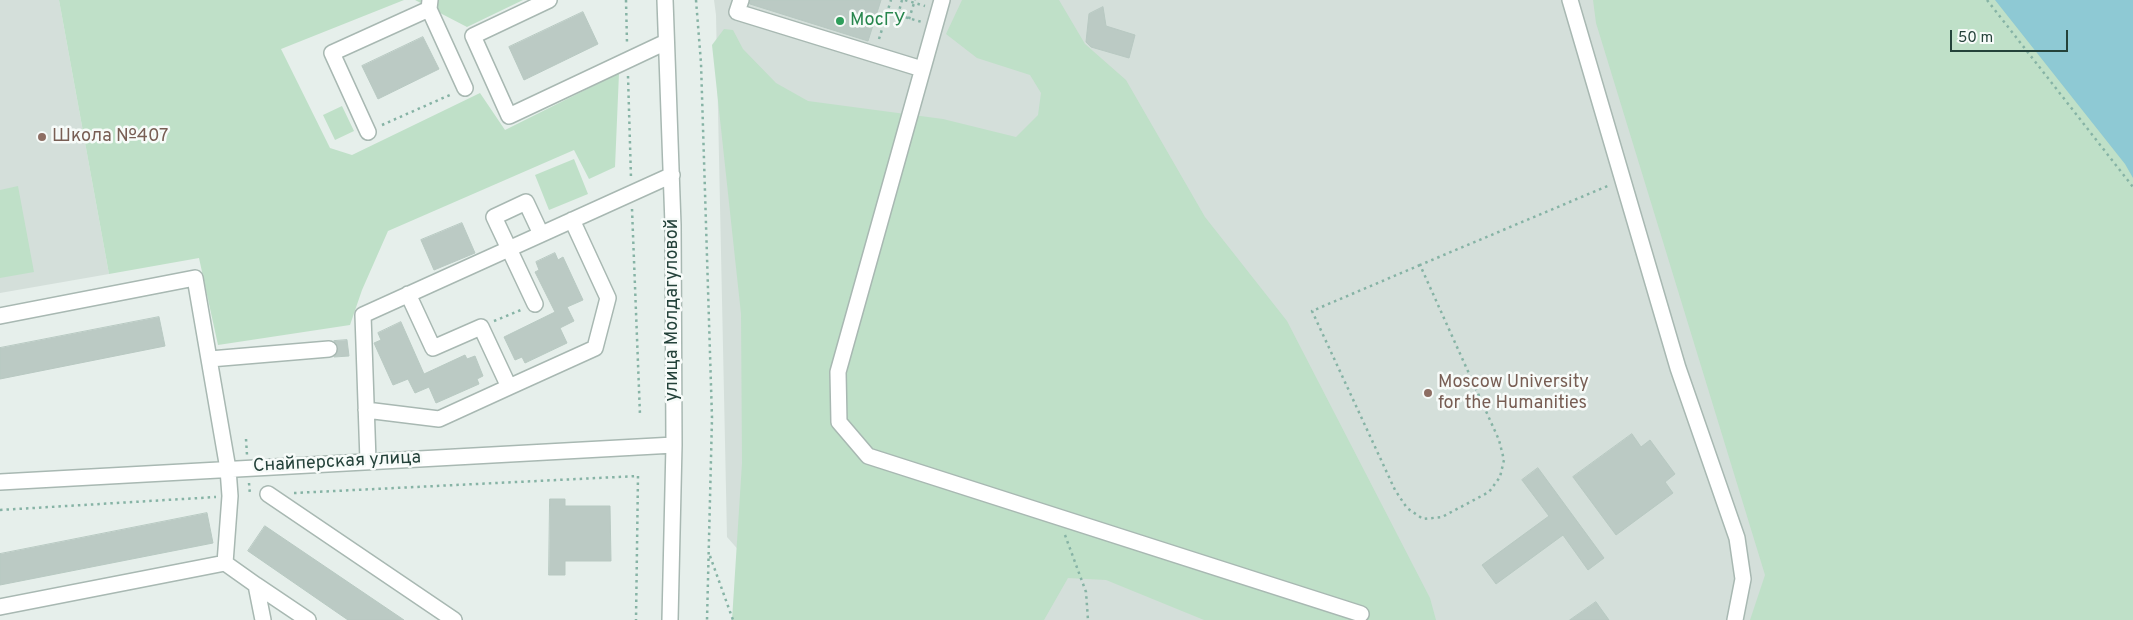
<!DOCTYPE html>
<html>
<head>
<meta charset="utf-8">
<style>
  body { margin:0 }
  #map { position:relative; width:2133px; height:620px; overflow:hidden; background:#e6efeb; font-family:Overpass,sans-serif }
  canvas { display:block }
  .scale { position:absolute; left:1950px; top:30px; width:118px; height:22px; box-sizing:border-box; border:2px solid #24423a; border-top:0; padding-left:6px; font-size:15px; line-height:18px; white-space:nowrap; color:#24423a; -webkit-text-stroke:4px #f7fbf9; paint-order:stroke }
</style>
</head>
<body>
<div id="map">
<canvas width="2133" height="620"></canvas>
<div class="scale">50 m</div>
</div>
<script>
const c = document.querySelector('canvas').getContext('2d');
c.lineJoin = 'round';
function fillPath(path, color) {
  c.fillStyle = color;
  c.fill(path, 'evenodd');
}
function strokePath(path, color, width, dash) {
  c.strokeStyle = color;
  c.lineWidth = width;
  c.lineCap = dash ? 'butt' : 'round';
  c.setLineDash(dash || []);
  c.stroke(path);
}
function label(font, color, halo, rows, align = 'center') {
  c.font = font + ' Overpass,sans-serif';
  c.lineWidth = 5;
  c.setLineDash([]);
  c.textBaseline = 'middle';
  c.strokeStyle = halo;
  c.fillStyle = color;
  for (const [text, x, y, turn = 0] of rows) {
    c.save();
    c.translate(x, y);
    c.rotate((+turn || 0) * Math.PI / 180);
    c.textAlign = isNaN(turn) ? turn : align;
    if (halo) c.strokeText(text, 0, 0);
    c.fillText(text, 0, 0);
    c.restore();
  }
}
const built = new Path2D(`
  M 0,0 L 59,0 L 109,274 L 0,293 Z
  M 714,0 L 1950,0 L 2133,578 L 2121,620 L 800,620 L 727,537 L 716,15 Z`);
const green = new Path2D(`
  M 59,0 L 404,0 L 281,49 L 330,148 L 352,155 L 480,93 L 505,130 L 619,73 L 615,167 L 589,179 L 574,150 L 388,231 L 362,290 L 350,325 L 218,345 L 199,258 L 109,274 Z
  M 415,0 L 523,0 L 467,27 Z
  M 962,0 L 1059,0 L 1085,44 L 1126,80 L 1205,217 L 1287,321 L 1430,598 L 1436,620 L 1204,620 L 1106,580 L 1068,578 L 1044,620 L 732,620 L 742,463 L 741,314 L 712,45 L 724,29 L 733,30 L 743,49 L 776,83 L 808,101 L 943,119 L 1016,137 L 1038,115 L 1041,93 L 1030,75 L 977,58 L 946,34 Z
  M 1593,0 L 2133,0 L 2133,620 L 1750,620 L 1765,575 L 1596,23 Z
  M 342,106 L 354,131 L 335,140 L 323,115 Z
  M 574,159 L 588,194 L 549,210 L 535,175 Z
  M 18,186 L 34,272 L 0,278 L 0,190 Z`);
const water = new Path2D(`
  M 1995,0 L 2133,0 L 2133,178 L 2125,164 Z`);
const building = new Path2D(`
  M 750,0 L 881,0 L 868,41 L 750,4 Z
  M 1103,7 L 1106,26 L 1135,35 L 1129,58 L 1091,47 L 1086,42 L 1089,14 Z
  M 583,12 L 598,44 L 524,80 L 509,47 Z
  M 423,37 L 439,69 L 378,99 L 362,66 Z
  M 462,223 L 475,253 L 434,270 L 421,240 Z
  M 555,253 L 558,260 L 563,257 L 583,300 L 567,307 L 574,321 L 560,328 L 567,343 L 525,363 L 522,357 L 515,360 L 504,337 L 555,312 L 535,272 L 539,270 L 536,262 Z
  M 159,317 L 165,346 L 0,379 L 0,348 Z
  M 401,322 L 424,374 L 465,355 L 467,359 L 475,356 L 483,376 L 477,379 L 479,384 L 436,403 L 429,387 L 415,393 L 408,379 L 393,385 L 374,343 L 381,340 L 378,333 Z
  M 347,340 L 349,356 L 334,357 L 338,349 L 334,341 Z
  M 1632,434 L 1641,447 L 1650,440 L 1675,474 L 1665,482 L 1673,493 L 1616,535 L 1573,477 Z
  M 1538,468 L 1604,558 L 1588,570 L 1563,535 L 1496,584 L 1482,565 L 1549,516 L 1522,480 Z
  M 550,499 L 565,499 L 565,506 L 610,506 L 611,561 L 565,561 L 565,575 L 549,575 Z
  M 207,513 L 213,543 L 0,585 L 0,554 Z
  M 265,526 L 404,620 L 348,620 L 248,551 Z
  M 1596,602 L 1609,620 L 1570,620 Z`);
const path = new Path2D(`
  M 626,0 L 627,43
  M 696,0 L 701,63 L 712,418 L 707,620
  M 905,0 L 925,6
  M 1987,0 L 2133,187
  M 887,12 L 922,22
  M 898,15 L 902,0
  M 909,19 L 915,0
  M 879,39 L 891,0
  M 628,76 L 631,178
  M 382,125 L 452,94
  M 632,209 L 640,415
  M 1420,265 L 1312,311 L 1395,490 L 1407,508 L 1423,519 L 1442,517 L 1489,492 L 1500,477 L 1504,460 L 1499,440 L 1420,265 L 1610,185
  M 494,321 L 521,310
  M 246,439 L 247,455
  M 249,483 L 250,495
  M 294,493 L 638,476 L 636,620
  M 0,510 L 216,497
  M 1065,535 L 1086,592 L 1088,620
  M 710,556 L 733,620`);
const minor = new Path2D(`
  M 549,0 L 473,36 L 509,116 L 666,42
  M 665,0 L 673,225 L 674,445 L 670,620
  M 741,0 L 737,12 L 922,69
  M 942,0 L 838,372 L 839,422 L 868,456 L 1361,614
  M 1570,0 L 1678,368 L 1737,538 L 1743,579 L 1735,620
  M 429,9 L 465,88
  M 368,132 L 332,53 L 429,9 L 430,0
  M 408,294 L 433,348 L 481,327 L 509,387 L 595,348 L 608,298 L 572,220
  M 535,304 L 494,217 L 526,202 L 541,234
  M 0,316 L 195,278 L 228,469 L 230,496 L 225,563 L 0,607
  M 210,359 L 329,349
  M 366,410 L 439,419 L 509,387
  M 368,461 L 363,315 L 672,175
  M 0,482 L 674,445
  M 268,494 L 454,620
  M 225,563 L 256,585 L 263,620
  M 256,585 L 308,620`);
const markers = [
  [840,21,5,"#2e9e5b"],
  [42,137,5,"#8d6e63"],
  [1428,393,5,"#8d6e63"]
];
const leisureNames = [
  ["МосГУ",850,21]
];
const educationNames = [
  ["Школа №407",52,137],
  ["Moscow University",1438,383],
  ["for the Humanities",1438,404]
];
const streetNames = [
  ["улица Молдагуловой",673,310,-90],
  ["Снайперская улица",337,463,-3]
];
fillPath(built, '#d4dfda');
fillPath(green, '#bfe0c8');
fillPath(water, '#8ec9d4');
fillPath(building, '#bbcac4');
strokePath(building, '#b8c9c2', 1);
strokePath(minor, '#a8b8b2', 18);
strokePath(path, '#86b3a5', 2.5, [2.5, 4]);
strokePath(minor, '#fff', 15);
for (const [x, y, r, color] of markers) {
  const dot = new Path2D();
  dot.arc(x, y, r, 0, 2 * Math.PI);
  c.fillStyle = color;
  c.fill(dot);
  strokePath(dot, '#f7fbf9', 2);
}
label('18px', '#27864d', '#f7fbf9', leisureNames, 'left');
label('18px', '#785e54', '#f7fbf9', educationNames, 'left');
label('18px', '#24423a', '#f7fbf9', streetNames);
</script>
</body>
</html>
